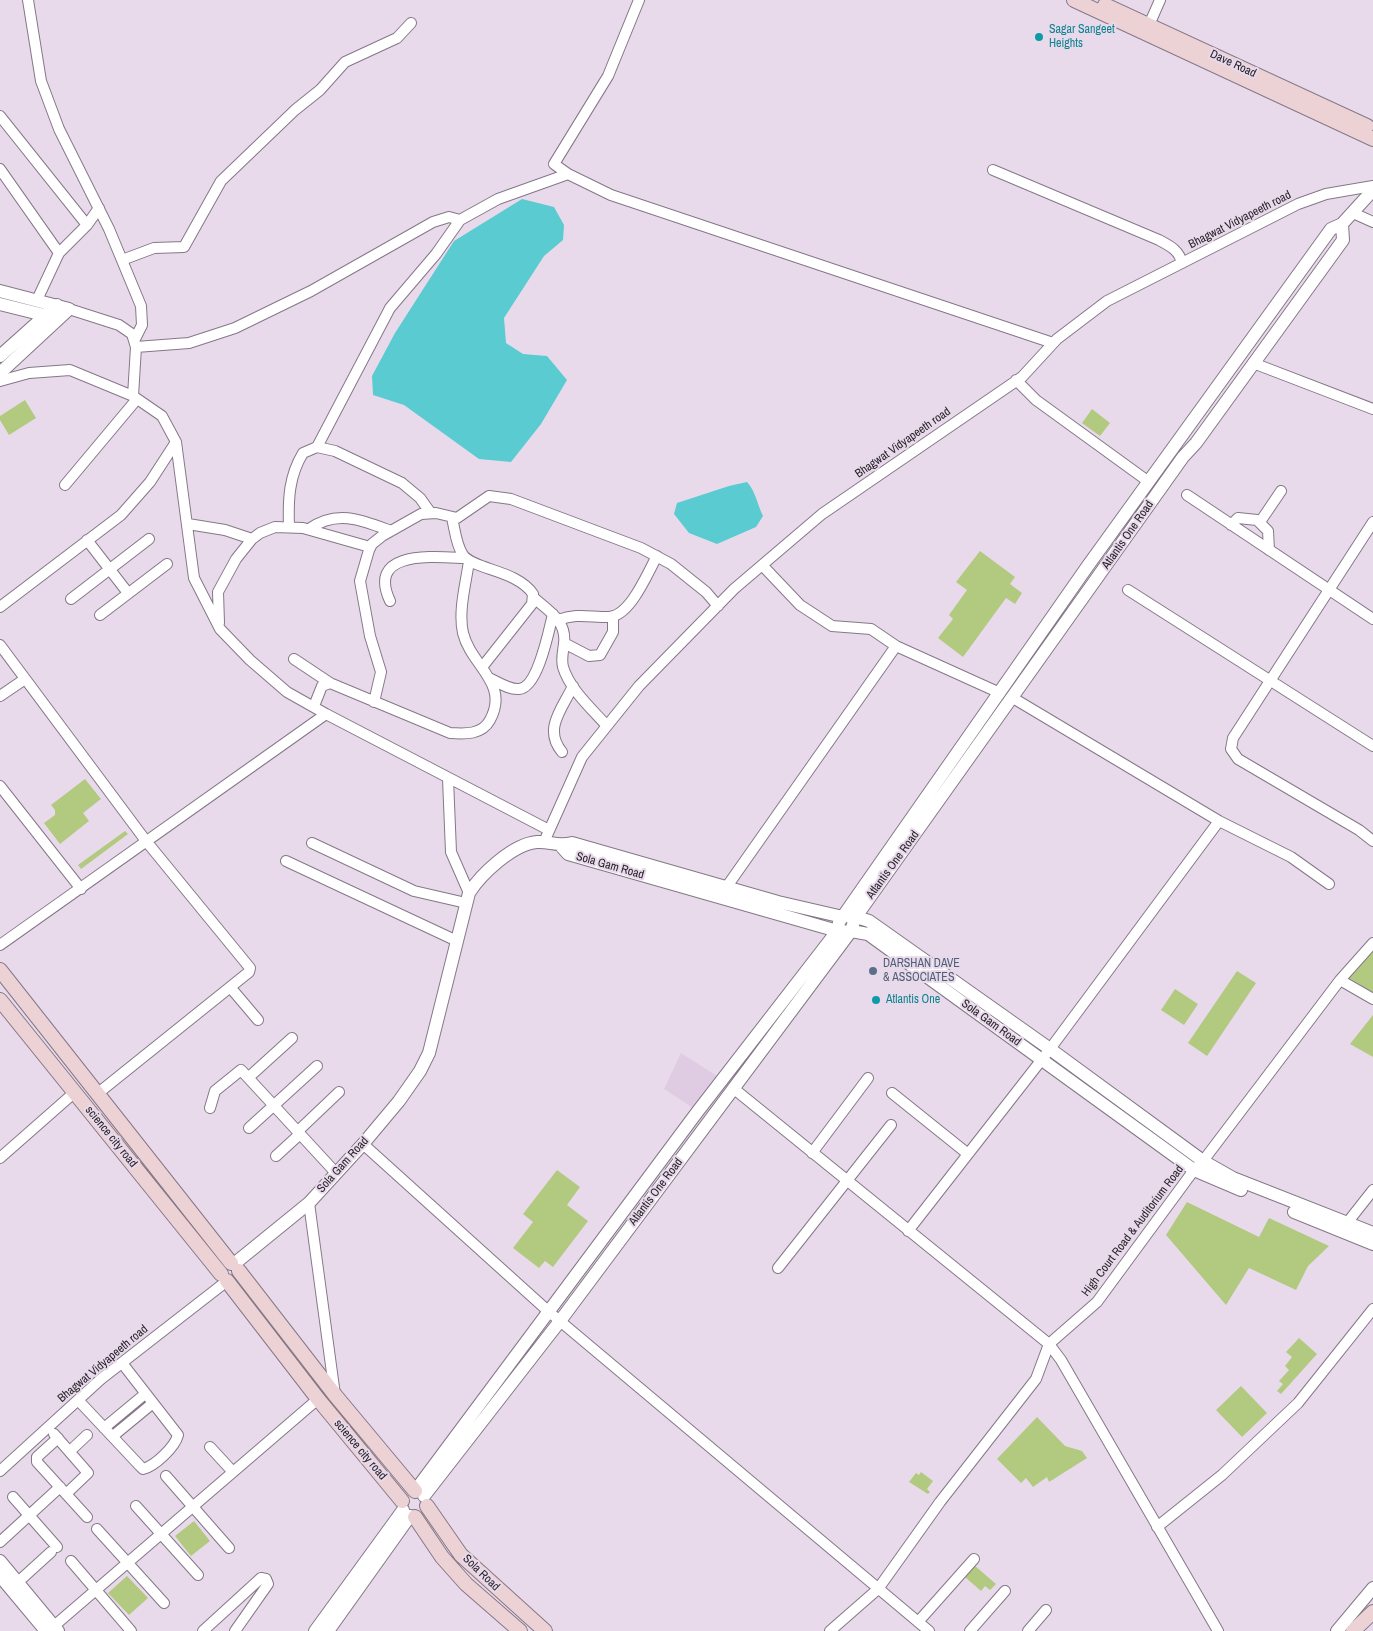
<!DOCTYPE html>
<html>
<head>
<meta charset="utf-8">
<style>
  body { margin:0 }
  canvas { display:block; background:#e8daeb }
</style>
</head>
<body>
<canvas width="1373" height="1631"></canvas>
<script>
const c = document.querySelector('canvas').getContext('2d');
c.lineJoin = 'round';
function fillPath(path, color) {
  c.fillStyle = color;
  c.fill(path, 'evenodd');
}
function strokePath(path, color, width, dash) {
  c.strokeStyle = color;
  c.lineWidth = width;
  c.lineCap = dash ? 'butt' : 'round';
  c.setLineDash(dash || []);
  c.stroke(path);
}
function label(font, color, halo, rows, align = 'center') {
  c.font = font + ' "Archivo Narrow",sans-serif';
  c.lineWidth = 4;
  c.setLineDash([]);
  c.textBaseline = 'middle';
  c.strokeStyle = halo;
  c.fillStyle = color;
  for (const [text, x, y, turn = 0] of rows) {
    c.save();
    c.translate(x, y);
    c.rotate((+turn || 0) * Math.PI / 180);
    c.textAlign = isNaN(turn) ? turn : align;
    if (halo) c.strokeText(text, 0, 0);
    c.fillText(text, 0, 0);
    c.restore();
  }
}
const built = new Path2D(`
  M 681,1053 L 720,1078 L 698,1111 L 664,1089 Z`);
const green = new Path2D(`
  M 25,400 L 36,418 L 9,435 L 0,420 L 0,416 Z
  M 1092,409 L 1110,423 L 1100,436 L 1082,423 Z
  M 980,551 L 1015,577 L 1010,584 L 1022,593 L 1015,604 L 1006,598 L 963,657 L 938,638 L 953,619 L 949,615 L 967,590 L 956,582 Z
  M 85,779 L 101,799 L 83,813 L 89,821 L 60,844 L 44,823 L 55,815 L 55,810 L 51,805 Z
  M 125,831 L 128,834 L 81,869 L 78,865 Z
  M 1373,950 L 1373,993 L 1349,978 Z
  M 1237,971 L 1256,983 L 1207,1056 L 1188,1043 Z
  M 1175,989 L 1198,1004 L 1184,1025 L 1161,1010 Z
  M 1373,1015 L 1373,1057 L 1350,1044 Z
  M 557,1170 L 580,1187 L 567,1205 L 588,1221 L 553,1267 L 545,1261 L 539,1268 L 513,1248 L 533,1222 L 523,1214 Z
  M 1187,1202 L 1259,1237 L 1269,1218 L 1329,1246 L 1308,1266 L 1296,1290 L 1249,1268 L 1226,1305 L 1166,1235 Z
  M 1299,1338 L 1317,1354 L 1281,1394 L 1277,1391 L 1283,1384 L 1279,1381 L 1289,1370 L 1285,1366 L 1292,1357 L 1286,1352 Z
  M 1241,1386 L 1267,1413 L 1242,1437 L 1216,1410 Z
  M 1037,1417 L 1065,1446 L 1082,1451 L 1087,1458 L 1049,1482 L 1047,1477 L 1033,1487 L 1026,1478 L 1021,1483 L 997,1459 Z
  M 921,1472 L 933,1481 L 927,1489 L 930,1492 L 928,1494 L 909,1482 L 916,1473 L 919,1475 Z
  M 194,1521 L 210,1541 L 191,1556 L 175,1536 Z
  M 974,1565 L 996,1584 L 990,1590 L 985,1586 L 981,1591 L 965,1577 Z
  M 127,1576 L 148,1598 L 129,1615 L 108,1593 Z`);
const water = new Path2D(`
  M 522,199 L 554,207 L 564,225 L 563,240 L 544,256 L 504,318 L 506,343 L 523,354 L 547,356 L 567,380 L 541,424 L 511,462 L 479,459 L 404,405 L 373,395 L 372,376 L 395,333 L 454,241 Z
  M 747,482 C 756,492 757,504 763,516 L 756,527 L 717,544 L 689,533 L 674,514 L 677,503 L 729,486 Z`);
const minor = new Path2D(`
  M 28,0 L 41,81 L 59,129 L 109,229 L 141,306 L 142,325 L 135,339
  M 639,0 L 608,76 L 554,164 L 568,174 L 611,195 L 1053,343
  M 1149,25 L 1160,0
  M 0,116 L 87,225
  M 0,169 L 59,253
  M 993,170 L 1159,240 C 1170,246 1179,250 1182,263
  M 1353,213 L 1373,222
  M 122,260 L 154,248 L 184,247 L 221,181 L 295,110 L 320,90 L 345,62 L 397,38 L 411,23
  M 37,300 L 59,253 L 87,225 L 99,208
  M 69,309 L 119,325 L 132,334 L 136,347 L 133,396
  M 136,347 L 189,343 L 235,328 L 311,291 L 433,222 L 449,217 L 460,220
  M 1253,363 L 1373,409
  M 1016,380 L 1036,400 L 1149,482
  M 0,381 L 29,373 L 70,370 L 133,396 L 162,416 L 176,442 L 194,578 L 220,629 L 250,660 L 287,692 L 326,714
  M 317,447 L 390,308 L 436,254 L 460,220 L 498,199 L 568,174
  M 65,485 L 137,399
  M 1187,495 L 1373,619
  M 452,518 C 455,530 456,545 463,555 C 474,570 517,570 533,594 L 532,604 L 483,666
  M 1260,522 L 1281,491
  M 1373,522 L 1233,738 L 1231,749 L 1238,759 L 1359,830 L 1373,841
  M 188,524 L 225,530 L 252,539
  M 1231,525 L 1238,518 L 1257,520 L 1268,531 L 1269,550
  M 289,526 C 288,499 289,476 303,453 L 317,447 L 335,451 L 402,483 L 420,498 L 430,512
  M 309,529 C 337,509 362,520 391,531
  M 87,540 L 128,593
  M 762,565 L 800,605 L 832,626 L 871,629 L 896,646
  M 1128,590 L 1373,746
  M 534,598 C 549,611 567,621 564,644 C 563,652 561,659 563,667 C 570,690 592,709 607,726
  M 71,599 L 149,539
  M 390,601 C 366,549 435,557 465,558
  M 0,607 L 121,515 L 150,482 L 176,442
  M 100,615 L 167,564
  M 558,620 C 576,613 589,617 608,617 C 630,617 647,574 657,556
  M 219,623 L 218,592 L 236,559 L 252,539 L 260,533 L 275,527 L 303,528 L 370,547
  M 564,643 L 589,656 L 600,655 L 613,632 L 613,616
  M 0,645 L 146,841 L 250,968 L 249,972 L 97,1094
  M 294,659 L 330,683
  M 489,678 C 498,682 509,690 519,689 C 538,688 549,630 553,614
  M 0,696 L 25,679
  M 1013,698 L 1219,821 L 1291,857 L 1329,884
  M 374,702 L 381,672 L 370,636 L 360,581 L 369,550 L 372,544 L 382,536 L 421,514 L 436,513 L 457,518 L 489,496 L 511,499 L 641,548 L 671,564 L 706,592 L 718,606
  M 314,706 L 322,686 L 330,683 L 450,733 C 465,734 482,735 490,720 C 510,683 471,666 463,633 C 458,611 466,583 469,561
  M 562,752 C 543,729 562,709 573,686
  M 448,779 L 451,852 L 469,893
  M 0,786 L 81,889
  M 544,842 L 582,757 L 639,686 L 734,589 L 822,514 L 1022,377 L 1057,339 L 1107,301 L 1298,204 L 1326,194 L 1373,186
  M 312,843 L 414,891 L 466,903
  M 286,861 L 457,941
  M 723,892 L 896,646 L 1000,693
  M 0,945 L 326,714 L 549,830
  M 1340,980 L 1373,999
  M 230,987 L 258,1020
  M 249,1077 L 292,1038
  M 733,1088 L 1049,1344 L 1061,1360 L 1218,1631
  M 892,1093 L 968,1154
  M 210,1108 L 215,1091 L 241,1070 L 336,1173
  M 249,1128 L 317,1066
  M 298,1131 L 339,1092
  M 363,1144 L 548,1311 L 929,1631
  M 812,1153 L 868,1078
  M 276,1156 L 300,1134
  M 0,1158 L 75,1092
  M 309,1203 L 335,1395
  M 1347,1223 L 1373,1190
  M 908,1231 L 1050,1049 L 1219,821
  M 778,1268 L 891,1125
  M 78,1400 L 140,1466 L 143,1469 C 155,1466 175,1447 178,1435 L 122,1363
  M 104,1428 L 145,1394
  M 54,1434 L 88,1473 L 66,1494
  M 113,1436 L 153,1403
  M 58,1438 L 37,1457 L 37,1462 L 87,1517
  M 210,1447 L 233,1472
  M 70,1451 L 87,1435
  M 0,1471 L 101,1379 L 227,1281
  M 166,1476 L 229,1548
  M 13,1497 L 57,1547
  M 136,1506 L 198,1575
  M 1157,1527 L 1222,1475 L 1298,1403 L 1373,1309
  M 97,1529 L 164,1603
  M 0,1542 L 60,1487
  M 71,1561 L 131,1631
  M 18,1582 L 51,1552
  M 918,1622 L 974,1559
  M 54,1626 L 318,1399
  M 203,1631 L 261,1578 L 266,1579 L 268,1584 L 235,1631
  M 830,1631 L 878,1589 L 940,1502 L 1036,1379 L 1049,1344 L 1097,1302 L 1194,1170 L 1203,1161 L 1340,980 L 1373,943
  M 970,1631 L 1005,1591
  M 1028,1631 L 1046,1610`);
const tertiary = new Path2D(`
  M 0,291 L 69,309 L 0,373
  M 0,304 L 52,317
  M 0,356 L 57,305
  M 561,846 L 568,854 L 841,932 L 851,931 L 868,934 L 1194,1170 L 1241,1190
  M 1294,1212 L 1373,1244
  M 234,1264 L 309,1203 L 363,1144 L 399,1101 L 420,1071 L 429,1053 L 469,893 C 481,874 513,844 537,842 C 550,841 557,847 572,843 L 778,902 L 843,917 L 850,915 L 869,921 L 1050,1049 L 1203,1161 L 1233,1178 L 1373,1233
  M 415,1491 L 698,1111 L 838,930 L 839,922 L 1087,567 L 1331,229 L 1342,224 L 1373,190
  M 424,1496 L 560,1321 L 851,931 L 855,918 L 1183,457 L 1196,443 L 1343,240 L 1342,224
  M 0,1561 L 58,1631
  M 0,1576 L 46,1631
  M 315,1631 L 403,1510
  M 328,1631 L 410,1516
  M 1337,1631 L 1373,1588`);
const secondary = new Path2D(`
  M 1074,0 L 1373,139
  M 1105,5 L 1367,126
  M 0,970 L 231,1263
  M 0,1000 L 221,1274
  M 239,1271 L 335,1395 L 415,1491
  M 227,1281 L 318,1399 L 402,1501
  M 427,1506 L 461,1555 L 545,1631
  M 415,1517 L 442,1557 L 466,1584 L 520,1631
  M 1353,1631 L 1373,1612`);
const markers = [
  [1039,37,5,"#0f9aa8"],
  [873,971,5,"#5c6f8a"],
  [876,1000,5,"#0f9aa8"]
];
const cultureNames = [
  ["Sagar Sangeet",1049,30],
  ["Heights",1049,44],
  ["Atlantis One",886,1000]
];
const streetNames = [
  ["Dave Road",1233,64,25],
  ["Bhagwat Vidyapeeth road",1240,220,-27],
  ["Bhagwat Vidyapeeth road",903,443,-35],
  ["Atlantis One Road",1128,535,-55],
  ["Atlantis One Road",893,865,-54],
  ["Sola Gam Road",610,866,16],
  ["Sola Gam Road",991,1023,36],
  ["science city road",111,1137,51],
  ["Sola Gam Road",343,1165,-48],
  ["Atlantis One Road",656,1192,-53],
  ["High Court Road & Auditorium Road",1133,1231,-53],
  ["Bhagwat Vidyapeeth road",103,1364,-40],
  ["science city road",360,1450,50],
  ["Sola Road",481,1573,44]
];
const serviceNames = [
  ["DARSHAN DAVE",883,964],
  ["& ASSOCIATES",883,978]
];
fillPath(built, '#dfcce3');
fillPath(green, '#b1ca7f');
fillPath(water, '#59cbd1');
strokePath(minor, '#847887', 12);
strokePath(tertiary, '#847887', 14);
strokePath(secondary, '#847887', 16);
strokePath(minor, '#fff', 10);
strokePath(tertiary, '#fff', 12);
strokePath(secondary, '#edd2d5', 14);
for (const [x, y, r, color] of markers) {
  const dot = new Path2D();
  dot.arc(x, y, r, 0, 2 * Math.PI);
  c.fillStyle = color;
  c.fill(dot);
  strokePath(dot, '#e8daeb', 2);
}
label('12px', '#0d838f', '#e8daeb', cultureNames, 'left');
label('12px', '#241f25', '#e8daeb', streetNames);
label('12px', '#4e5e75', '#e8daeb', serviceNames, 'left');
</script>
</body>
</html>
